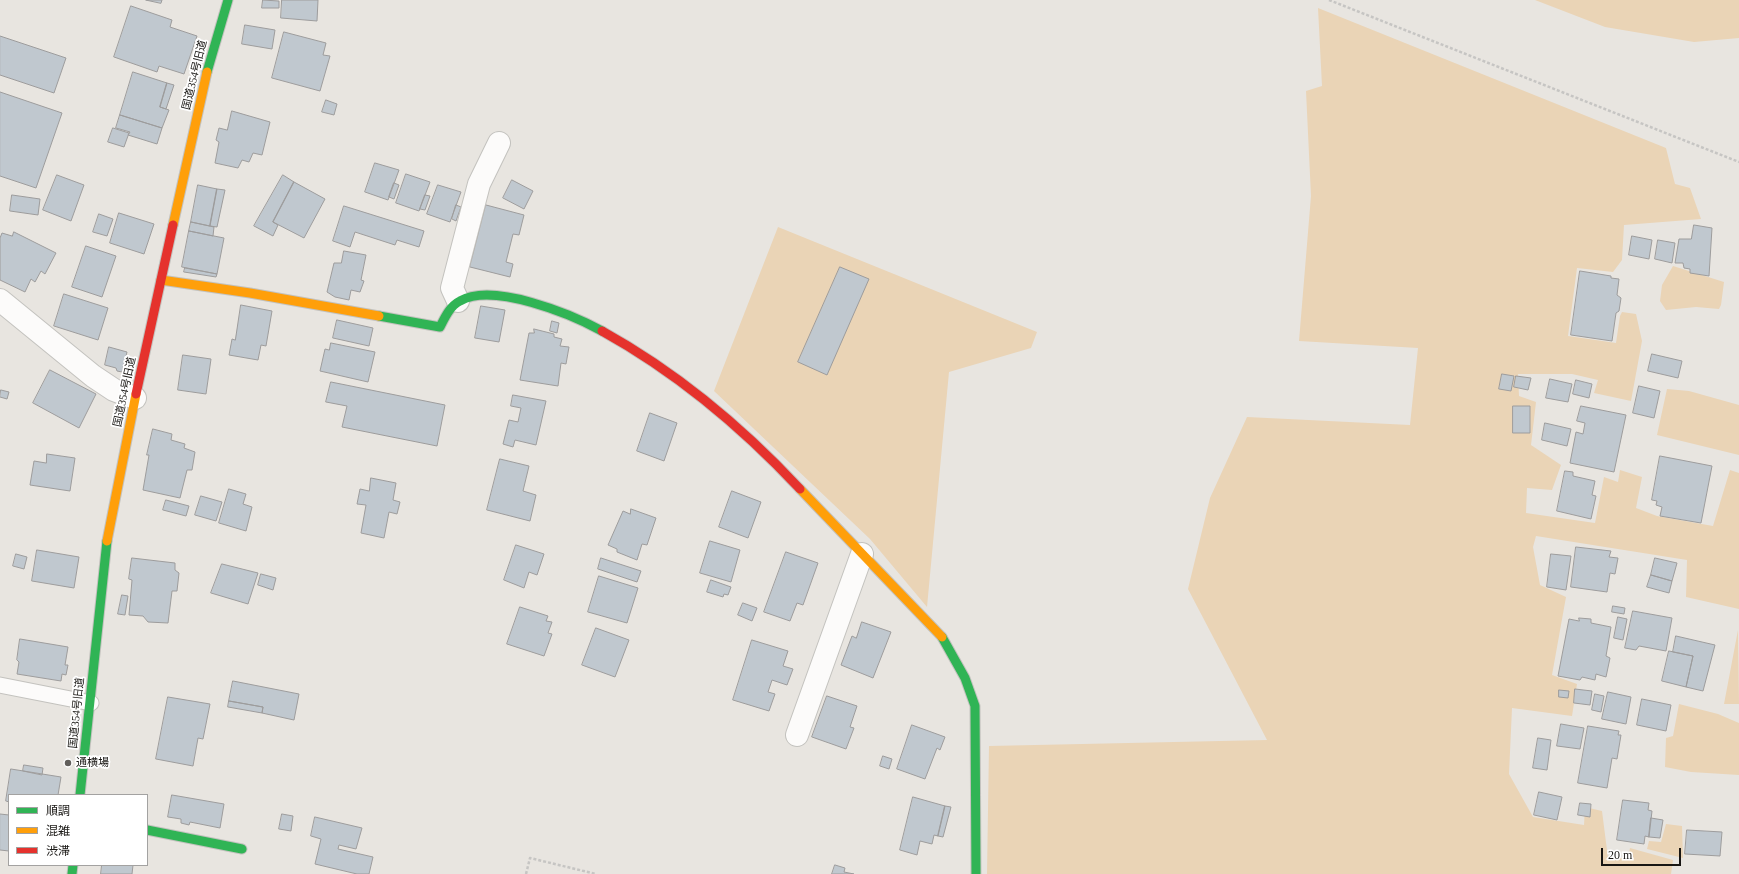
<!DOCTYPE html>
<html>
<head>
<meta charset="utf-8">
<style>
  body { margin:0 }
  #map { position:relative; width:1739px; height:874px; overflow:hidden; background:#e8e5e0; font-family:"Times New Roman","Noto Sans JP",serif }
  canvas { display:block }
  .legend { position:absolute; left:8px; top:794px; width:140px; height:72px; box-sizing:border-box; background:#fff; border:1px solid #a3a2a1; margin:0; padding:5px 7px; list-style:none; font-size:12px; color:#181613 }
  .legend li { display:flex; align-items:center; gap:8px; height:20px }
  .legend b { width:20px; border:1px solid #a3a2a1 }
  .scale { position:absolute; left:1601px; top:848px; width:80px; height:18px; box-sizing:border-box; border:2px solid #181613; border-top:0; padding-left:5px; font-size:12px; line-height:14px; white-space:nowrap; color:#181613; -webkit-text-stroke:3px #fff; paint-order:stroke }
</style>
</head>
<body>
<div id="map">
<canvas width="1739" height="874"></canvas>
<ul class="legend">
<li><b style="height:5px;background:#30b455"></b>順調</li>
<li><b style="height:5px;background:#ff9f0a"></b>混雑</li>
<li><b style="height:5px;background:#e5322d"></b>渋滞</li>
</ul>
<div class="scale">20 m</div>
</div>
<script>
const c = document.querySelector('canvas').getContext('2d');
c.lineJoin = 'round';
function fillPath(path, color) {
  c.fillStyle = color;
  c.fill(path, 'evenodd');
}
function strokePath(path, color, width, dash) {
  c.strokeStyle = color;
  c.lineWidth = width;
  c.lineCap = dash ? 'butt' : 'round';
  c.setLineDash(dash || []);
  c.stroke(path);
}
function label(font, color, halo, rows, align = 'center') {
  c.font = font + ' "Times New Roman","Noto Sans JP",serif';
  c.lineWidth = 3.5;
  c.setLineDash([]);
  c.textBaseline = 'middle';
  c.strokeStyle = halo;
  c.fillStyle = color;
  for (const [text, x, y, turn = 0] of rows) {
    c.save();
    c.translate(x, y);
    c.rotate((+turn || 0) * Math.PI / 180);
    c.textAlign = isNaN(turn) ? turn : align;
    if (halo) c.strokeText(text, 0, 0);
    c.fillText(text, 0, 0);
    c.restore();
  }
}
const green = new Path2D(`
  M 1535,0 L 1739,0 L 1739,38 L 1694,42 L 1605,27 Z
  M 1318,8 L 1666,148 L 1675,184 L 1690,188 L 1701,219 L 1624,225 L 1622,260 L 1613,272 L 1577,268 L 1568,336 L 1616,343 L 1620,316 L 1622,312 L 1636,314 L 1642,341 L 1631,401 L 1594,393 L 1598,380 L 1572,374 L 1518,374 L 1519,396 L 1536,402 L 1531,445 L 1561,465 L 1552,490 L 1527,488 L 1526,513 L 1595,523 L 1604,477 L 1618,482 L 1620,470 L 1642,477 L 1636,508 L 1657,516 L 1713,526 L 1730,470 L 1739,473 L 1739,609 L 1686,597 L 1687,560 L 1536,536 L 1533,547 L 1540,585 L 1566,597 L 1552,675 L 1577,684 L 1572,716 L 1512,708 L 1509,774 L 1533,817 L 1584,825 L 1585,807 L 1602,811 L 1608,858 L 1628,858 L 1630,848 L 1673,860 L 1671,874 L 987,874 L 989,746 L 1267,740 L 1188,589 L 1210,498 L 1247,417 L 1410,425 L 1418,348 L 1299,341 L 1311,196 L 1306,91 L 1322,86 Z
  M 778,227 L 1037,332 L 1031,348 L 949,372 L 927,607 L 870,539 L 714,391 Z
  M 1673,266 L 1724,282 L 1721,305 L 1719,309 L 1696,307 L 1666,310 L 1660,301 L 1662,285 Z
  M 1667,389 L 1689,391 L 1739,405 L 1739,455 L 1657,435 Z
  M 1738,630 L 1739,704 L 1724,704 Z
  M 1679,704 L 1718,714 L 1739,723 L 1739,775 L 1691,772 L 1665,767 L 1666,738 L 1673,736 Z
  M 1666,824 L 1682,826 L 1683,858 L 1647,849 L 1649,841 L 1661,842 Z`);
const building = new Path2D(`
  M 146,0 L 162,0 L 161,3 Z
  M 263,0 L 279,1 L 279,8 L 262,8 Z
  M 282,0 L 318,0 L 317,21 L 281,18 Z
  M 131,6 L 172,20 L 170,27 L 197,36 L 184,74 L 159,66 L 157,72 L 114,57 Z
  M 245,25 L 275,30 L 272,49 L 242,44 Z
  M 284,32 L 326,43 L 323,55 L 330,56 L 320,91 L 272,78 Z
  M 0,36 L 66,58 L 54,93 L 0,75 Z
  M 133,72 L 167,83 L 160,107 L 169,110 L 162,128 L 120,115 Z
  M 167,83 L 174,85 L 166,109 L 160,107 Z
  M 0,92 L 62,113 L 36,188 L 0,176 Z
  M 326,100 L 337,104 L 334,115 L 322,112 Z
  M 232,111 L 270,122 L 262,155 L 253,153 L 249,162 L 242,160 L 238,168 L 215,163 L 219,142 L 216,140 L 219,128 L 227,130 Z
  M 120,115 L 162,128 L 157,144 L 128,135 L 130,132 L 116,128 Z
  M 113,128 L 129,133 L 124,147 L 108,142 Z
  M 375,163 L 399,170 L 388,200 L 365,192 Z
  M 406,174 L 430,182 L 419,211 L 396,203 Z
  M 57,175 L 84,185 L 71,221 L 43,210 Z
  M 283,175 L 294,182 L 273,222 L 278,225 L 273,236 L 254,226 Z
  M 512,180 L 533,191 L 524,209 L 503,198 Z
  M 294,182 L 325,199 L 304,238 L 273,222 Z
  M 394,183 L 399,185 L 394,199 L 389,197 Z
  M 198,185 L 217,189 L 210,226 L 191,222 Z
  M 438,185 L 461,192 L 450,222 L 427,214 Z
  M 217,189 L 225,190 L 217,227 L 210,226 Z
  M 12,195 L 40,199 L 38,215 L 10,211 Z
  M 425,195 L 430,196 L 425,210 L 420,209 Z
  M 456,205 L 461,207 L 456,221 L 452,219 Z
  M 486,205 L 524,215 L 519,235 L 513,234 L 506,262 L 513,264 L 510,277 L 470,267 Z
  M 344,206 L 424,231 L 419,247 L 397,240 L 395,245 L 355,232 L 350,247 L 333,241 Z
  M 119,213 L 154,224 L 144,254 L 110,243 Z
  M 99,214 L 113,219 L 107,236 L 93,232 Z
  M 191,222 L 214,227 L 213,236 L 189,231 Z
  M 1694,225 L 1712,228 L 1709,276 L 1690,273 L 1690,269 L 1684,268 L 1683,263 L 1675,263 L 1679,239 L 1691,239 Z
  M 189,231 L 224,238 L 217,274 L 182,267 Z
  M 14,232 L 56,253 L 45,274 L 41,271 L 35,282 L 31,279 L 25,292 L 0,280 L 0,238 L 2,233 L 12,236 Z
  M 1632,236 L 1652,240 L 1649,259 L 1629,255 Z
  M 1658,240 L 1675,243 L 1672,263 L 1655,259 Z
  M 86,246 L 116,256 L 102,297 L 72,287 Z
  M 344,251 L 366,255 L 361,280 L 364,281 L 360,292 L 351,290 L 349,300 L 335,297 L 327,292 L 334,263 L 341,263 Z
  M 840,267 L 869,279 L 827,375 L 798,362 Z
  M 185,268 L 217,274 L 216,277 L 184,272 Z
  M 1580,271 L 1611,276 L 1611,278 L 1619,279 L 1617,295 L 1621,298 L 1619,311 L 1616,313 L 1612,341 L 1571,335 Z
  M 64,294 L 108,308 L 98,340 L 54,326 Z
  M 241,305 L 272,311 L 266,346 L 261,345 L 258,360 L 229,355 L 232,339 L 235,340 Z
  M 481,306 L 505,310 L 499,342 L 475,338 Z
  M 337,320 L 373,328 L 369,346 L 333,338 Z
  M 552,321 L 559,323 L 557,333 L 550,331 Z
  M 534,329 L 554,334 L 554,337 L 562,339 L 560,346 L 569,347 L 566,364 L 561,363 L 558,386 L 520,380 L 529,333 L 534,333 Z
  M 331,343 L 375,352 L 368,382 L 320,371 L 325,349 L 329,350 Z
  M 109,347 L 127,352 L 122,372 L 117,371 L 116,368 L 105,365 Z
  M 1652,354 L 1682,361 L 1678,378 L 1648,371 Z
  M 183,355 L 211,359 L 206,394 L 178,390 Z
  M 50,370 L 96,394 L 79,428 L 33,403 Z
  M 1502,374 L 1514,376 L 1511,391 L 1499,389 Z
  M 1516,376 L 1531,378 L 1528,390 L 1514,387 Z
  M 1550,379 L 1572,384 L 1568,402 L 1546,398 Z
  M 1576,380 L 1592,384 L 1589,398 L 1573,394 Z
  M 331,382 L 445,405 L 437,446 L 342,427 L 347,406 L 326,402 Z
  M 1639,386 L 1660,391 L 1654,418 L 1633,413 Z
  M 1,390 L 9,392 L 7,399 L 0,397 Z
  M 513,395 L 546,401 L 536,445 L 515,440 L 513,447 L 503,444 L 509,420 L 518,422 L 521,408 L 511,406 Z
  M 1513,406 L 1530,406 L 1530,433 L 1513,433 Z
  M 1581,406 L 1626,415 L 1614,472 L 1570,463 L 1576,432 L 1583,434 L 1585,423 L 1577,421 Z
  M 650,413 L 677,423 L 664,461 L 637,451 Z
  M 1545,423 L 1571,429 L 1567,446 L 1542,440 Z
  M 153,429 L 172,434 L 171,440 L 185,444 L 184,448 L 195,452 L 192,470 L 187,470 L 180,498 L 143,490 L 149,455 L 147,455 Z
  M 47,454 L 75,458 L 70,491 L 30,485 L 34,461 L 46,463 Z
  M 1660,456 L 1712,466 L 1701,523 L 1660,516 L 1662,507 L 1656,505 L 1657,501 L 1652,500 Z
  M 500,459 L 529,466 L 523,491 L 536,495 L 530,521 L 487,510 Z
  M 1565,471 L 1573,472 L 1573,476 L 1595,481 L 1592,495 L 1596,496 L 1591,519 L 1557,511 Z
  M 371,478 L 396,483 L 393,500 L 400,502 L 397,514 L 389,512 L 384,538 L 361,533 L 366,505 L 357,504 L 360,489 L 369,491 Z
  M 229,489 L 246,494 L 243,504 L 252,507 L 246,531 L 219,523 Z
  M 732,491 L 761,502 L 748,538 L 719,527 Z
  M 201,496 L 222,502 L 216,521 L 195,515 Z
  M 166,500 L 189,506 L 186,516 L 163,510 Z
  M 631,509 L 656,518 L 647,545 L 642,544 L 637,560 L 617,552 L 617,549 L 608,545 L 623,511 L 630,514 Z
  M 710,541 L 740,550 L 731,582 L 700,573 Z
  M 516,545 L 544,554 L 537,575 L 529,572 L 524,588 L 504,580 Z
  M 1576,547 L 1611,551 L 1609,557 L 1618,558 L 1615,574 L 1610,573 L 1607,592 L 1571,587 Z
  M 37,550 L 79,557 L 74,588 L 32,581 Z
  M 786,552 L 818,563 L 803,605 L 797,603 L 790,621 L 764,612 Z
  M 16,554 L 27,557 L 24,569 L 13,566 Z
  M 1551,554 L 1571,556 L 1566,590 L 1547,587 Z
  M 132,558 L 175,563 L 175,570 L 179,573 L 177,591 L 172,591 L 168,623 L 148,622 L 143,616 L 129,615 L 132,580 L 129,579 Z
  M 601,558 L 641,571 L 637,582 L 598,569 Z
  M 1655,558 L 1677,563 L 1672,581 L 1651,575 Z
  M 222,564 L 258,573 L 248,604 L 211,593 Z
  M 261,574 L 276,578 L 273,590 L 258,585 Z
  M 1651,575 L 1672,581 L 1669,593 L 1647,587 Z
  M 599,576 L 638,588 L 627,623 L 588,612 Z
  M 711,580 L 731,587 L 728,595 L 724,594 L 723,597 L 707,592 Z
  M 122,595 L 128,596 L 125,615 L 118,614 Z
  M 743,603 L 757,608 L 752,621 L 738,615 Z
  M 1613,606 L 1625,608 L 1624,614 L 1612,612 Z
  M 520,607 L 548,616 L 546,621 L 552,622 L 548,633 L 552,634 L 544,656 L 507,644 Z
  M 1633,611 L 1672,618 L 1666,651 L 1639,646 L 1636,650 L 1625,648 Z
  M 1618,617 L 1627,619 L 1623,640 L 1614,638 Z
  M 1579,618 L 1591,619 L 1591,623 L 1611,627 L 1606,656 L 1610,658 L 1606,677 L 1596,674 L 1595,680 L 1582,677 L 1580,680 L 1558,676 L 1569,619 L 1579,621 Z
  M 862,622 L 891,632 L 873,678 L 841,665 L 852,636 L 856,638 Z
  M 596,628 L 629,640 L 615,677 L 582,665 Z
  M 1676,636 L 1715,645 L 1703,691 L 1686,687 L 1693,656 L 1673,652 Z
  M 20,639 L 68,647 L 65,665 L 68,665 L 66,675 L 62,674 L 61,681 L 17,674 L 19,662 L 17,660 Z
  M 752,640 L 788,651 L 783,666 L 793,669 L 787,685 L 772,680 L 768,692 L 775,694 L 769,711 L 733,700 Z
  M 1669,651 L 1693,656 L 1686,687 L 1662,681 Z
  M 233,681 L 299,694 L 294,720 L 262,713 L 263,707 L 229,701 Z
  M 1575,689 L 1592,691 L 1590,705 L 1574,703 Z
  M 1559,690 L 1569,691 L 1568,698 L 1559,697 Z
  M 1608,692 L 1631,697 L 1626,724 L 1602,719 Z
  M 1595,694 L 1604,696 L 1601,712 L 1592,710 Z
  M 827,696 L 857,706 L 850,727 L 854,728 L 846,749 L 812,737 Z
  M 168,697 L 210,704 L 203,739 L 198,738 L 193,766 L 156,759 Z
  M 1642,699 L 1671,705 L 1666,731 L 1637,725 Z
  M 229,701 L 263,707 L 262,713 L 228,707 Z
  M 1561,724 L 1584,728 L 1580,749 L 1557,746 Z
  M 912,725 L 945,737 L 940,750 L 937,748 L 925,779 L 897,769 Z
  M 1588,726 L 1619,731 L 1618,735 L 1621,735 L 1617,759 L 1612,758 L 1607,788 L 1578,783 Z
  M 1538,738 L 1551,740 L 1547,770 L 1533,768 Z
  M 883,756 L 892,759 L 889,769 L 880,766 Z
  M 24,765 L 43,768 L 42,775 L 23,771 Z
  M 11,769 L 61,777 L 58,795 L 9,795 L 9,802 L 6,801 Z
  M 1539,792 L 1562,797 L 1557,820 L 1534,815 Z
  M 172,795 L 224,804 L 220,828 L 190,822 L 189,825 L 181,823 L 181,819 L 168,817 Z
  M 913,797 L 945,806 L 938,836 L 934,835 L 932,844 L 920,841 L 917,855 L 900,850 Z
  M 1623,800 L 1649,803 L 1648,810 L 1652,811 L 1649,837 L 1645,836 L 1644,844 L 1617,840 Z
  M 1580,803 L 1591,804 L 1590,817 L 1578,815 Z
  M 945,806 L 951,807 L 943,837 L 938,836 Z
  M 0,814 L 9,815 L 9,851 L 0,850 Z
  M 282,814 L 293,816 L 291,831 L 279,829 Z
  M 315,817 L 362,828 L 356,849 L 339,845 L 338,849 L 373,857 L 369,874 L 357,874 L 315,864 L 321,839 L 311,836 Z
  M 1651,818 L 1663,820 L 1660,838 L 1649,837 Z
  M 1687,830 L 1722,832 L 1720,856 L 1685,854 Z
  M 102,865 L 133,865 L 132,874 L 101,874 Z
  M 835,865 L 845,868 L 844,872 L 854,874 L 832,874 Z`);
const path = new Path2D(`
  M 1329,0 L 1739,162
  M 526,874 L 530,858 L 596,874`);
const lane = new Path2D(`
  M 0,685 L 91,703`);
const street = new Path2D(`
  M 0,300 L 93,376 L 114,390 L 135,398
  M 458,301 L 452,288 L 479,184 L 499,143
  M 797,735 L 862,554`);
const fast = new Path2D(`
  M 207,72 L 228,0
  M 379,316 L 440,327 C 445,317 450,306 460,301 C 493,282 571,314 602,331
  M 942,637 L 965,678 L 975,706 L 976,874
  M 80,795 L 107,541
  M 147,830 L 242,849
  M 72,874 L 73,865`);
const slow = new Path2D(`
  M 173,225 L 207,72
  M 161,280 L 250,293 L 379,316
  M 800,489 L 942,637
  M 107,541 L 136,394`);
const jam = new Path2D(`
  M 602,331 C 676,372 743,428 800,489
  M 136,394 L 173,225`);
const markers = [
  [68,763,4,"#615e5b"]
];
const streetNames = [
  ["国道354号旧道",195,75,-76],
  ["国道354号旧道",125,392,-78],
  ["国道354号旧道",77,713,-84]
];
const poiNames = [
  ["通横場",76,763]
];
fillPath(green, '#ead4b6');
fillPath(building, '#c0c8cf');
strokePath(building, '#9d9c9c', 1);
strokePath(lane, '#c3c2be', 17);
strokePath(street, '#c3c2be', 24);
strokePath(fast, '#c3c2be', 11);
strokePath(slow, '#c3c2be', 11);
strokePath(jam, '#c3c2be', 11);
strokePath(path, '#c6c5c3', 2.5, [3, 2]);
strokePath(lane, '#fcfbfa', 15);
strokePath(street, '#fcfbfa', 22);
strokePath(fast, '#30b455', 9);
strokePath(slow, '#ff9f0a', 9);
strokePath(jam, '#e5322d', 9);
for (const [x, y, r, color] of markers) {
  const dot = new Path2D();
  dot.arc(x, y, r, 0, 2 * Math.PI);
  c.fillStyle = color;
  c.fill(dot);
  strokePath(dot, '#fff', 1.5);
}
label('11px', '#181613', '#fff', streetNames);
label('11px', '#181613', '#fff', poiNames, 'left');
</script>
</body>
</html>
